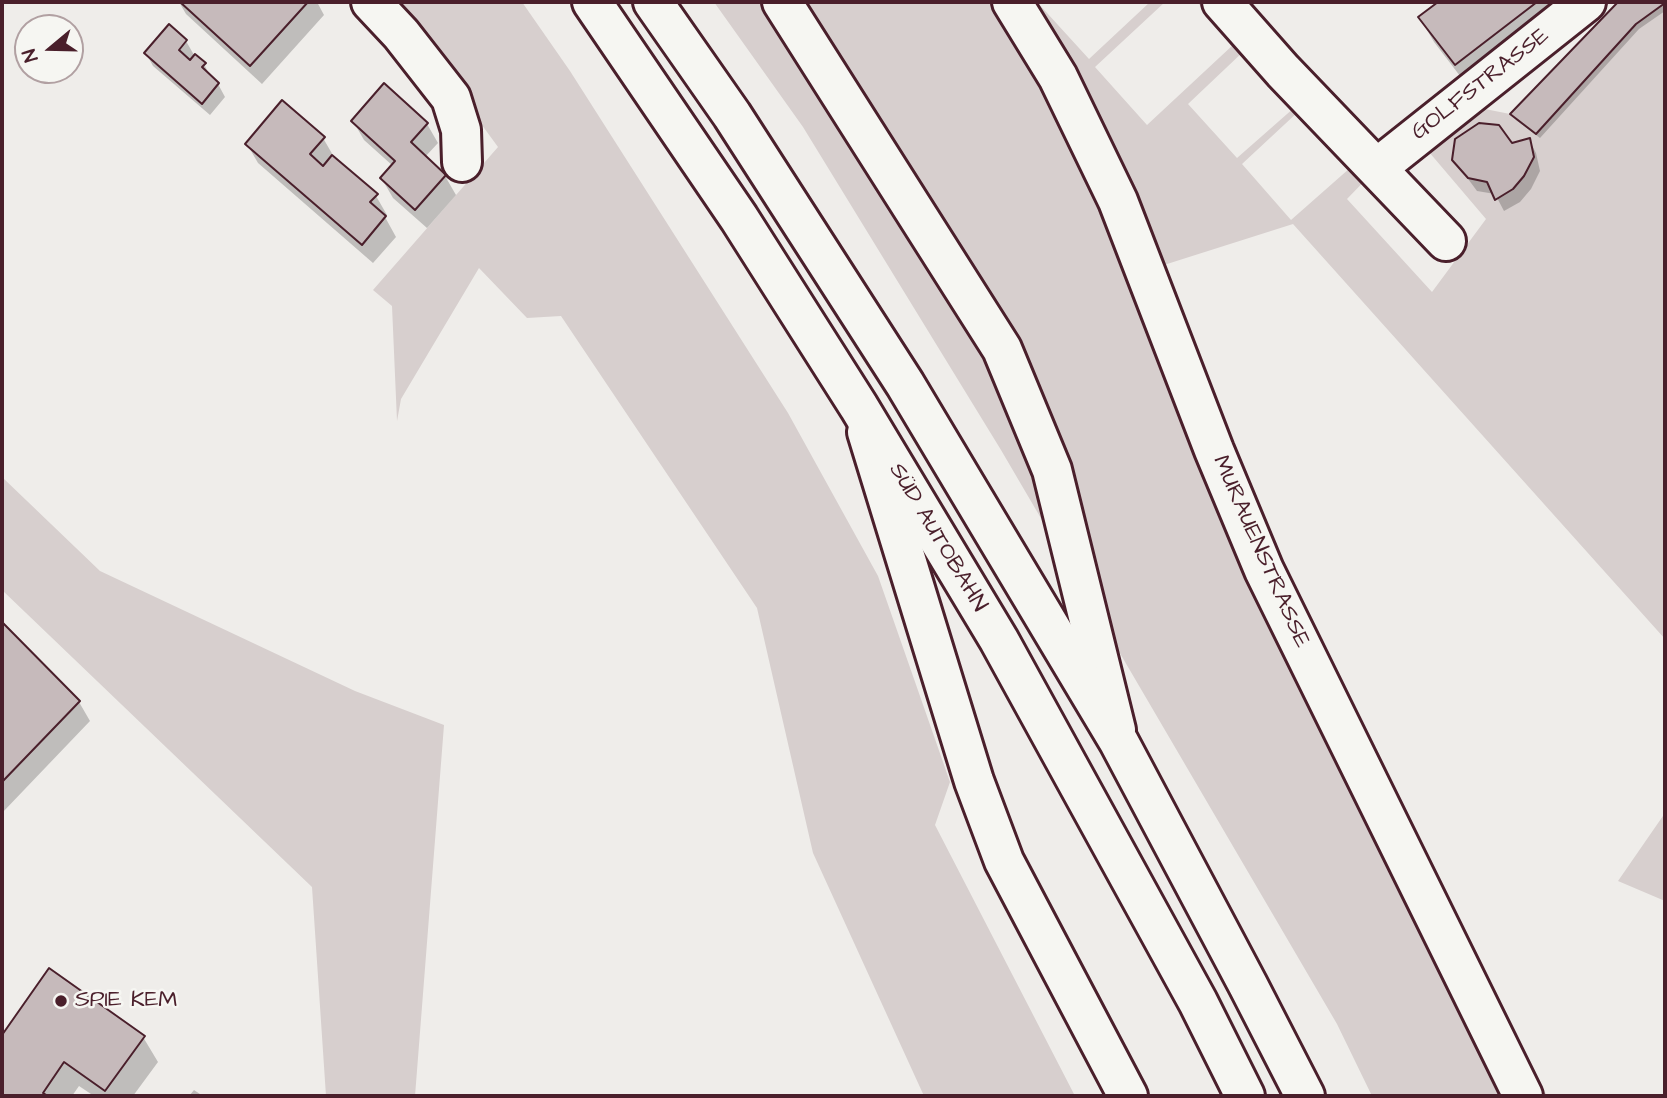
<!DOCTYPE html>
<html>
<head>
<meta charset="utf-8">
<style>
  body { margin:0 }
  #map { position:relative; width:1667px; height:1098px; overflow:hidden; background:#efedea; font-family:"Architects Daughter",sans-serif }
  canvas { display:block }
  .frame { position:absolute; inset:0; border:4px solid #4a1f2b; pointer-events:none }
  .north { position:absolute; left:14px; top:14px; width:70px; height:70px; box-sizing:border-box; background:#f6f6f2; border:2px solid #b1a0a2; border-radius:50%; rotate:251deg; font-size:19px; font-weight:700; line-height:28px; text-align:center; color:#4a1f2b }
  .north::after { content:''; display:block; margin:auto; width:24px; height:32px; background:#4a1f2b; clip-path:polygon(50% 0,100% 100%,50% 72%,0 100%) }
</style>
</head>
<body>
<div id="map">
<canvas width="1667" height="1098"></canvas>
<div class="frame"></div>
<div class="north">N</div>
</div>
<script>
const c = document.querySelector('canvas').getContext('2d');
c.lineJoin = 'round';
function fillPath(path, color) {
  c.fillStyle = color;
  c.fill(path, 'evenodd');
}
function strokePath(path, color, width, dash) {
  c.strokeStyle = color;
  c.lineWidth = width;
  c.lineCap = dash ? 'butt' : 'round';
  c.setLineDash(dash || []);
  c.stroke(path);
}
function label(font, color, halo, rows, align = 'center') {
  c.font = font + ' "Architects Daughter",sans-serif';
  c.lineWidth = 5;
  c.setLineDash([]);
  c.textBaseline = 'middle';
  c.strokeStyle = halo;
  c.fillStyle = color;
  for (const [text, x, y, turn = 0] of rows) {
    c.save();
    c.translate(x, y);
    c.rotate((+turn || 0) * Math.PI / 180);
    c.textAlign = isNaN(turn) ? turn : align;
    if (halo) c.strokeText(text, 0, 0);
    c.fillText(text, 0, 0);
    c.restore();
  }
}
const green = new Path2D(`
  M 392,2 L 522,2 L 570,71 L 788,413 L 878,576 L 950,782 L 935,825 L 1075,1096 L 924,1096 L 813,853 L 757,608 L 561,316 L 527,318 L 479,268 L 401,399 L 397,421 L 392,306 L 373,290 L 498,147 Z
  M 714,2 L 1037,2 L 1089,59 L 1150,2 L 1165,2 L 1095,67 L 1147,125 L 1234,44 L 1197,2 L 1222,2 L 1377,168 L 1347,199 L 1432,292 L 1486,219 L 1429,152 L 1480,108 L 1510,114 L 1618,2 L 1665,2 L 1665,639 L 1293,224 L 1145,271 L 1272,550 L 1547,1096 L 1372,1096 L 1337,1024 L 1001,450 L 803,127 ZM 1245,50 L 1295,107 L 1237,158 L 1188,104 ZM 1299,111 L 1350,168 L 1291,220 L 1242,164 Z
  M 2,477 L 100,571 L 355,691 L 444,725 L 415,1096 L 326,1096 L 312,887 L 2,590 Z
  M 1665,813 L 1665,901 L 1618,881 Z`);
const shadow = new Path2D(`
  M 179,2 L 317,2 L 324,15 L 262,84 L 186,14 Z
  M 1440,2 L 1582,2 L 1470,89 L 1434,42 L 1420,18 Z
  M 1621,2 L 1665,2 L 1665,11 L 1639,29 L 1540,138 L 1516,120 L 1512,114 Z
  M 186,41 L 194,55 L 204,64 L 211,78 L 218,84 L 225,97 L 210,115 L 153,66 L 146,53 Z
  M 353,121 L 427,124 L 438,143 L 425,157 L 445,176 L 456,195 L 427,228 L 393,198 L 382,179 L 393,166 L 364,140 Z
  M 323,138 L 334,157 L 376,196 L 387,215 L 385,217 L 396,237 L 373,263 L 258,163 L 247,144 Z
  M 1529,140 L 1536,153 L 1540,171 L 1531,189 L 1520,202 L 1504,211 L 1495,194 L 1477,191 L 1454,160 Z
  M 2,625 L 79,702 L 90,721 L 2,813 Z
  M 49,970 L 143,1037 L 158,1062 L 133,1096 L 94,1096 L 79,1086 L 72,1096 L 2,1096 L 2,1038 Z
  M 194,1090 L 203,1096 L 189,1096 Z`);
const building = new Path2D(`
  M 180,2 L 308,2 L 250,66 Z
  M 1438,2 L 1537,2 L 1455,65 L 1418,17 Z
  M 1618,2 L 1665,3 L 1636,24 L 1536,134 L 1510,114 Z
  M 169,24 L 187,40 L 179,50 L 190,60 L 195,54 L 206,63 L 202,67 L 219,83 L 202,104 L 144,53 Z
  M 384,83 L 428,123 L 411,142 L 446,175 L 415,210 L 380,178 L 395,161 L 351,121 Z
  M 282,100 L 325,137 L 310,154 L 323,166 L 332,155 L 378,194 L 370,202 L 386,216 L 362,245 L 245,144 Z
  M 1479,123 L 1499,125 L 1512,143 L 1530,138 L 1534,157 L 1524,176 L 1513,189 L 1495,200 L 1487,182 L 1468,178 L 1452,160 L 1455,139 Z
  M 2,622 L 80,701 L 2,782 Z
  M 49,968 L 145,1036 L 105,1091 L 64,1062 L 43,1093 L 48,1096 L 2,1096 L 2,1035 Z`);
const minor = new Path2D(`
  M 371,2 L 401,34 L 451,98 L 461,130 L 462,162
  M 782,2 L 1002,349 L 1052,470 L 1116,730
  M 1012,2 L 1058,77 L 1118,201 L 1214,450 L 1264,570 L 1523,1096
  M 1222,2 L 1283,71 L 1446,241
  M 1377,168 L 1586,2
  M 867,432 L 974,781 L 1004,861 L 1128,1096`);
const highway = new Path2D(`
  M 592,2 L 739,218 L 859,407 L 999,640 L 1198,1002 L 1245,1096
  M 653,2 L 732,115 L 905,384 L 1119,742 L 1248,985 L 1305,1096`);
const markers = [
  [61,1001,7,"#4a1f2b"]
];
const streetNames = [
  ["GOLFSTRASSE",1481,85,-38],
  ["SÜD AUTOBAHN",937,538,59],
  ["MURAUENSTRASSE",1260,552,66]
];
const poiNames = [
  ["SPIE KEM",75,1001]
];
fillPath(green, '#d7cfce');
fillPath(shadow, '#0003');
fillPath(building, '#c6babb');
strokePath(building, '#4a1f2b', 2);
strokePath(minor, '#4a1f2b', 44);
strokePath(highway, '#4a1f2b', 44);
strokePath(minor, '#f6f6f2', 38);
strokePath(highway, '#f6f6f2', 38);
for (const [x, y, r, color] of markers) {
  const dot = new Path2D();
  dot.arc(x, y, r, 0, 2 * Math.PI);
  c.fillStyle = color;
  c.fill(dot);
  strokePath(dot, '#f6f6f2', 2.5);
}
label('23px', '#4a1f2b', '#f6f6f2', streetNames);
label('23px', '#4a1f2b', '#f6f6f2', poiNames, 'left');
</script>
</body>
</html>
